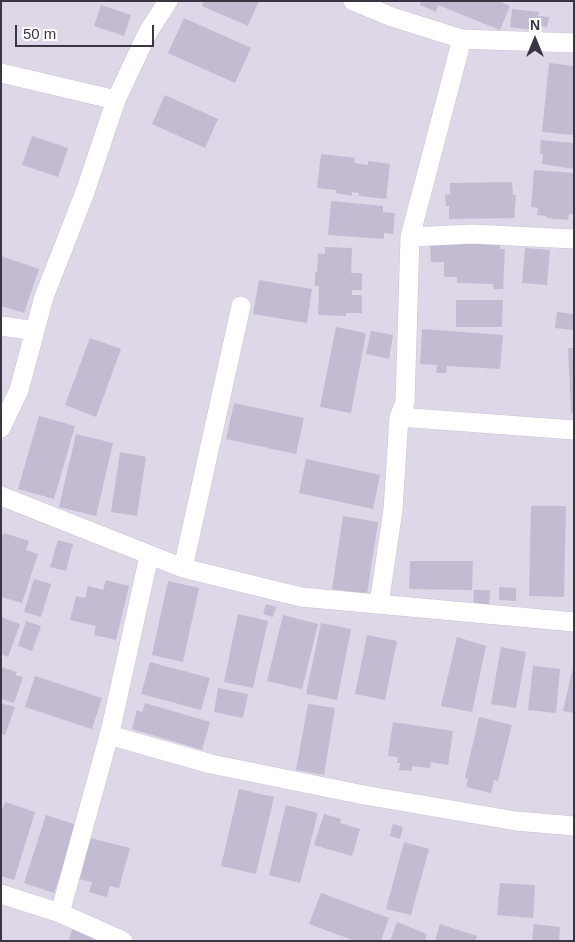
<!DOCTYPE html>
<html>
<head>
<meta charset="utf-8">
<style>
  body { margin:0 }
  #map { position:relative; width:575px; height:942px; overflow:hidden; background:#eae4f0; font-family:Arial,sans-serif }
  canvas { display:block }
  .frame { position:absolute; inset:0; border:2px solid #3a3542; pointer-events:none }
  .north { position:absolute; left:510px; top:15px; width:50px; height:50px; -webkit-text-stroke:4px #fff; paint-order:stroke; rotate:0deg; font-size:14px; font-weight:700; line-height:20px; text-align:center; color:#3a3542 }
  .north::after { content:''; display:block; margin:auto; width:18px; height:22px; background:#3a3542; clip-path:polygon(50% 0,100% 100%,50% 72%,0 100%) }
  .scale { position:absolute; left:15px; top:25px; width:139px; height:22px; box-sizing:border-box; border:2px solid #3a3542; border-top:0; padding-left:6px; font-size:15px; line-height:18px; white-space:nowrap; color:#3a3542; -webkit-text-stroke:4px #fff; paint-order:stroke }
</style>
</head>
<body>
<div id="map">
<canvas width="575" height="942"></canvas>
<div class="frame"></div>
<div class="north">N</div>
<div class="scale">50 m</div>
</div>
<script>
const c = document.querySelector('canvas').getContext('2d');
c.lineJoin = 'round';
function fillPath(path, color) {
  c.fillStyle = color;
  c.fill(path, 'evenodd');
}
function strokePath(path, color, width, dash) {
  c.strokeStyle = color;
  c.lineWidth = width;
  c.lineCap = dash ? 'butt' : 'round';
  c.setLineDash(dash || []);
  c.stroke(path);
}
const residential = new Path2D(`
  M 1,1 L 574,1 L 574,941 L 1,941 Z`);
const building = new Path2D(`
  M 204,1 L 259,1 L 248,26 L 202,6 Z
  M 421,1 L 499,1 L 510,6 L 500,30 L 438,5 L 436,12 L 420,5 Z
  M 101,5 L 131,15 L 124,36 L 94,26 Z
  M 512,9 L 539,12 L 538,16 L 549,17 L 547,27 L 534,25 L 533,30 L 510,27 Z
  M 184,18 L 251,48 L 235,83 L 168,53 Z
  M 549,63 L 574,66 L 574,135 L 542,132 Z
  M 165,95 L 218,119 L 205,148 L 152,124 Z
  M 32,136 L 68,148 L 58,177 L 22,165 Z
  M 541,140 L 574,143 L 574,169 L 542,164 L 543,154 L 540,154 Z
  M 321,154 L 355,158 L 354,163 L 368,165 L 368,161 L 390,164 L 386,199 L 359,196 L 359,193 L 352,192 L 352,196 L 336,193 L 336,190 L 317,188 Z
  M 534,170 L 574,173 L 574,214 L 569,214 L 568,220 L 547,218 L 547,216 L 537,215 L 538,208 L 531,207 Z
  M 512,182 L 513,195 L 516,195 L 514,218 L 449,219 L 449,206 L 446,206 L 445,195 L 450,194 L 450,183 Z
  M 331,201 L 383,206 L 383,212 L 395,213 L 393,234 L 384,233 L 384,239 L 328,235 Z
  M 500,241 L 500,249 L 505,249 L 503,289 L 494,289 L 493,284 L 457,283 L 457,277 L 444,277 L 444,262 L 431,262 L 430,243 Z
  M 325,247 L 352,248 L 351,273 L 362,273 L 362,290 L 352,290 L 352,295 L 362,295 L 362,313 L 346,313 L 346,316 L 318,315 L 319,286 L 315,286 L 315,272 L 317,272 L 318,253 L 325,254 Z
  M 525,248 L 550,250 L 547,285 L 522,283 Z
  M 1,256 L 39,269 L 24,313 L 1,306 Z
  M 259,280 L 312,289 L 307,323 L 253,314 Z
  M 456,300 L 503,300 L 502,327 L 456,327 Z
  M 557,312 L 574,314 L 574,330 L 555,328 Z
  M 336,327 L 366,333 L 351,413 L 320,407 Z
  M 422,329 L 503,335 L 500,369 L 447,366 L 446,373 L 436,373 L 437,365 L 420,364 Z
  M 371,331 L 393,335 L 389,359 L 366,354 Z
  M 90,338 L 121,349 L 96,417 L 65,405 Z
  M 568,348 L 574,348 L 574,413 L 571,413 Z
  M 234,403 L 304,418 L 296,454 L 226,439 Z
  M 39,416 L 75,426 L 54,499 L 18,489 Z
  M 76,434 L 113,443 L 96,516 L 59,507 Z
  M 120,452 L 146,457 L 137,516 L 111,512 Z
  M 306,459 L 380,475 L 373,509 L 299,493 Z
  M 531,506 L 566,506 L 564,597 L 529,596 Z
  M 343,516 L 378,522 L 367,594 L 332,589 Z
  M 4,533 L 29,541 L 26,550 L 38,554 L 22,603 L 1,597 L 1,540 Z
  M 58,540 L 73,544 L 66,571 L 50,567 Z
  M 410,561 L 473,561 L 472,590 L 409,589 Z
  M 34,579 L 51,584 L 41,617 L 24,612 Z
  M 106,580 L 129,586 L 116,640 L 94,635 L 96,626 L 70,620 L 76,596 L 85,598 L 88,586 L 103,590 Z
  M 168,581 L 199,588 L 183,662 L 152,655 Z
  M 499,587 L 516,588 L 516,601 L 499,600 Z
  M 474,590 L 490,590 L 489,605 L 473,604 Z
  M 266,604 L 276,607 L 273,617 L 263,614 Z
  M 238,614 L 268,621 L 253,688 L 224,682 Z
  M 283,615 L 318,624 L 302,689 L 267,681 Z
  M 1,617 L 20,624 L 8,657 L 1,654 Z
  M 26,621 L 41,626 L 32,651 L 18,646 Z
  M 321,623 L 351,629 L 337,700 L 306,694 Z
  M 367,635 L 397,641 L 385,700 L 355,694 Z
  M 457,637 L 486,646 L 472,712 L 441,706 Z
  M 501,647 L 526,652 L 516,708 L 491,704 Z
  M 150,662 L 210,678 L 201,710 L 141,694 Z
  M 574,663 L 574,713 L 563,711 Z
  M 533,666 L 560,669 L 556,713 L 528,710 Z
  M 1,667 L 17,672 L 15,675 L 23,677 L 14,703 L 1,699 Z
  M 35,676 L 102,698 L 92,729 L 25,707 Z
  M 218,688 L 248,694 L 243,718 L 214,712 Z
  M 1,703 L 15,707 L 5,735 L 1,734 Z
  M 145,703 L 210,722 L 202,750 L 132,729 L 137,710 L 142,712 Z
  M 308,704 L 335,708 L 324,775 L 296,770 Z
  M 479,717 L 512,725 L 498,781 L 494,780 L 491,793 L 466,787 L 468,779 L 465,778 Z
  M 393,722 L 453,731 L 448,765 L 431,762 L 430,768 L 412,766 L 412,771 L 399,770 L 400,763 L 397,763 L 398,757 L 388,756 Z
  M 239,789 L 274,797 L 256,874 L 221,866 Z
  M 5,802 L 35,812 L 14,880 L 1,876 L 1,813 Z
  M 286,805 L 318,813 L 300,883 L 269,875 Z
  M 324,814 L 341,819 L 340,823 L 360,829 L 352,856 L 314,845 Z
  M 46,815 L 77,825 L 54,893 L 24,883 Z
  M 393,824 L 403,827 L 400,839 L 390,836 Z
  M 90,838 L 130,848 L 119,888 L 110,886 L 107,897 L 89,892 L 92,882 L 79,879 Z
  M 404,842 L 429,849 L 411,915 L 386,909 Z
  M 500,883 L 535,885 L 533,918 L 497,915 Z
  M 321,893 L 389,918 L 381,941 L 355,941 L 309,924 Z
  M 397,922 L 427,934 L 425,941 L 390,941 Z
  M 440,924 L 477,936 L 475,941 L 435,941 Z
  M 534,924 L 560,927 L 559,941 L 532,941 Z
  M 72,929 L 94,935 L 93,941 L 69,941 Z`);
const minor = new Path2D(`
  M 353,1 L 392,17 L 462,39 L 574,43
  M 1,73 L 116,100
  M 410,237 L 472,234 L 574,239
  M 1,326 L 35,331
  M 399,417 L 574,430
  M 1,428 L 19,390 L 44,297 L 85,192 L 116,100 L 148,32 L 168,1
  M 1,496 L 183,568 L 301,597 L 574,622
  M 183,568 L 241,306
  M 379,604 L 393,510 L 399,417 L 405,403 L 410,237 L 462,39
  M 109,735 L 211,764 L 364,795 L 516,821 L 574,826
  M 1,894 L 60,913 L 123,941
  M 60,913 L 111,728 L 149,556`);
fillPath(residential, '#ded7e8');
fillPath(building, '#c3bbd1');
strokePath(minor, '#cac2d6', 20);
strokePath(minor, '#fff', 19);
</script>
</body>
</html>
